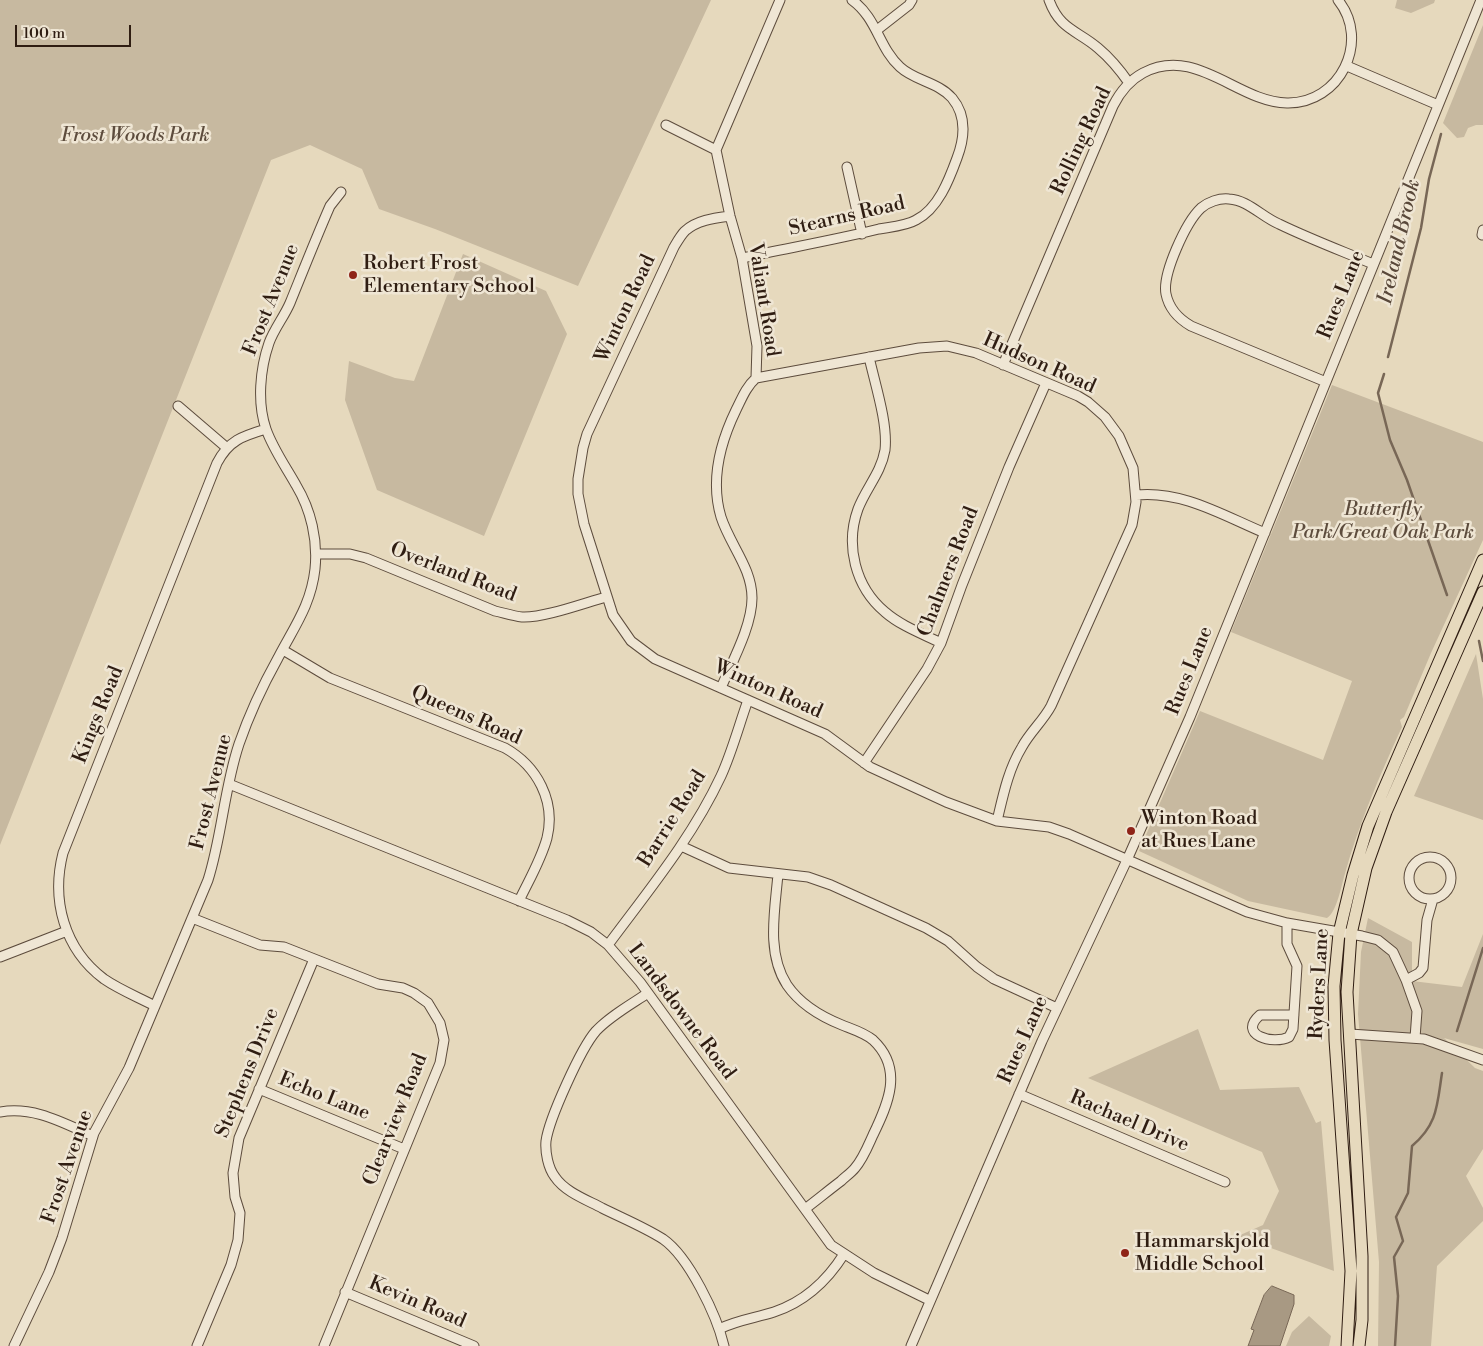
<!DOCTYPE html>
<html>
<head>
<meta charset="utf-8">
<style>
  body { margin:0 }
  #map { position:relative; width:1483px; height:1346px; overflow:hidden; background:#e6d9bd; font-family:"Libre Bodoni",serif }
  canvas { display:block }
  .scale { position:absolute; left:15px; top:25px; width:116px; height:22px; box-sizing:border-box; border:2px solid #2f1d12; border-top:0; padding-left:6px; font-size:15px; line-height:18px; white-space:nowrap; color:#2f1d12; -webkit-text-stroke:4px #efe6d4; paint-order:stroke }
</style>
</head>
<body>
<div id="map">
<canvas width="1483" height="1346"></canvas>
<div class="scale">100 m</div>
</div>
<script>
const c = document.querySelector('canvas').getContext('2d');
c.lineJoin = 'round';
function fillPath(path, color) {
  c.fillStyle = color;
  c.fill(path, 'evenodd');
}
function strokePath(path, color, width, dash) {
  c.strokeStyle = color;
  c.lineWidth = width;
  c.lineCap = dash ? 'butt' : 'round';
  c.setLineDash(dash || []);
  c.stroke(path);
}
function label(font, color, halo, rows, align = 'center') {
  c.font = font + ' "Libre Bodoni",serif';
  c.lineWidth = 5;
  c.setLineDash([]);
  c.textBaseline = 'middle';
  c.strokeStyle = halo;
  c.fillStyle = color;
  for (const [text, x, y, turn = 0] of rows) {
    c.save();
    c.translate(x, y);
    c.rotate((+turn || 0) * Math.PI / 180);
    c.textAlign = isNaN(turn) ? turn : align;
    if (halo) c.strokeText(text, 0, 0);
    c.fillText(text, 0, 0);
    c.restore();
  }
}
const green = new Path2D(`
  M 0,0 L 711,0 L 578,286 L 435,229 L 379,209 L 362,169 L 310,145 L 271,160 L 0,845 Z
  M 1397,0 L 1435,0 L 1434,3 L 1411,13 L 1395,8 Z
  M 1483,25 L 1483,125 L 1476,125 L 1468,128 L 1464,137 L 1457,138 L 1443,123 Z
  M 463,254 L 546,291 L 567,334 L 484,536 L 377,490 L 345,400 L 349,361 L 395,378 L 414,381 Z
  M 1332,385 L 1483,442 L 1483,540 L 1431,653 L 1404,717 L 1400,720 L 1402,727 C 1379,777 1359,823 1344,877 C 1341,888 1336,913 1327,918 L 1248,901 L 1139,851 L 1200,711 L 1323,760 L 1352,681 L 1231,632 Z
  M 1476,654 L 1483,699 L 1483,820 L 1414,796 Z
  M 1368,918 L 1412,942 L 1412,981 L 1462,987 L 1483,934 L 1483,1049 L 1444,1038 L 1475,1068 L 1483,1071 L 1483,1149 L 1466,1176 L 1483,1208 L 1483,1221 L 1437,1266 L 1431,1346 L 1378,1346 L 1379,1262 L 1358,1014 L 1361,952 Z
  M 1198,1029 L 1220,1090 L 1299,1087 L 1316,1123 L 1321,1121 L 1334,1271 L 1238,1236 L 1263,1225 L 1279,1191 L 1262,1152 L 1088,1078 Z
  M 1309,1316 L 1331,1336 L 1329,1346 L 1286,1346 L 1292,1332 Z`);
const water = new Path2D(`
  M 1272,1286 L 1294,1295 L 1294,1304 L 1280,1346 L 1248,1346 L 1254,1330 L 1251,1329 L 1264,1295 Z`);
const stream = new Path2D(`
  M 1388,357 L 1421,228 L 1429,179 L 1441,134
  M 1384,374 L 1378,393 L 1390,440 L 1407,480 L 1447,595
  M 1479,641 L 1483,661
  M 1457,1031 L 1483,948
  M 1395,1346 L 1398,1296 L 1394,1257 L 1403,1241 L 1396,1217 L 1408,1193 L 1412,1146 C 1438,1124 1437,1105 1442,1073`);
const minor = new Path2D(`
  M 1049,0 C 1060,30 1077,30 1098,48 C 1110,58 1120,70 1129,83
  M 877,30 L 909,5 L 912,0
  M 1347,66 L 1438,105
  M 666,125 L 716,150
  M 847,167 L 862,234
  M 730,216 C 715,218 697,220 685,231 C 681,235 677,242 674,247 L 587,434 L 583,448 L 578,479 L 578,494 L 584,524 L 613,615 L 631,641 L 655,659 L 825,734 L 870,767 L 946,802 L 997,821 L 1049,827 L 1069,834 L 1247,912 L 1287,923 L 1362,936 L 1378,940 L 1393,952 L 1406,980 L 1417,1011 L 1415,1038
  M 1482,235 L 1483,230
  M 742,258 C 788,248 834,240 879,229 C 890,227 906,226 916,220 C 938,209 949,180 957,158 C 965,137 967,116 952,98 C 938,82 915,81 900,67 C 879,48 877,18 852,0
  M 869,357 C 875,384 888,423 885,450 C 881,473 866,488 858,509 C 845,545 855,587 885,612 C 901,626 923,634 941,643
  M 1003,365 L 1113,106 C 1120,92 1130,80 1143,73 C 1196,45 1237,102 1287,103 C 1340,104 1371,41 1338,0
  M 756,378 L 919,348 L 947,346 L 976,353 L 1078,396 L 1088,402 L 1105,417 L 1119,436 L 1133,468 L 1136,502 L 1132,525 L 1051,706 C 1043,721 1030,732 1022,747 C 1008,770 1003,796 997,821
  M 1326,382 L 1191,326 C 1179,319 1169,309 1166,294 C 1162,274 1186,222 1201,208 C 1208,202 1219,198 1229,199 C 1248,200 1262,217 1279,224 C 1310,239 1342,251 1373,264
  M 178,406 L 227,448
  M 1136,495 C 1182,490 1224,516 1265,533
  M 316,554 L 350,554 L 366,558 L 495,611 C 504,613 513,616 522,617 C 544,618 584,603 606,597
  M 283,650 L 330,678 L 505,748 C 537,766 556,801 547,838 C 541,860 529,880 519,901
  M 721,688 C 732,662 752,626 752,598 C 752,568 730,545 721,517 C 710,480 720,443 736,410 C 742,398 746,387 756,378 L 757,346 L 742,258 L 730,216 L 716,150 L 780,0
  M 864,763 L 927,669 L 941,643 L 962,585 L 1009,467 L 1046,383
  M 229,784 L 567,920 L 591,932 L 608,945 L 640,982 L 831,1245 L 874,1273 L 929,1300
  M 681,846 L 729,868 L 808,877 L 831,885 L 926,928 L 948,941 L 977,967 L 994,979 L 1057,1008
  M1409 878a21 21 0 1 1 42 0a21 21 0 1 1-42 0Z
  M 778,874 C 775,910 766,953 787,985 C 800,1004 822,1017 842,1025 C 852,1029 865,1033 873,1040 C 904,1069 888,1104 873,1135 C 868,1146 863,1159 855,1168 C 851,1173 845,1177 841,1181 C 829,1190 817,1200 805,1209
  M 192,918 L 260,945 L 284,947 L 378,984 L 403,988 L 414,993 L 428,1003 L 440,1023 L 444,1040 L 440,1063 L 324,1346
  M 1287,923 L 1287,944 L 1297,966 L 1293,1029 L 1289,1037 C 1273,1045 1237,1035 1260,1015 L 1294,1015
  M 608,945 C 648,891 692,838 721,776 C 732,752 739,725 748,700
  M 0,957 L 67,931
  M 1406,980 L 1419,973 L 1423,968 L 1427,920 L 1433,899
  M 648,993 C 630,1005 610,1016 596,1031 C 581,1048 549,1119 546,1141 C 545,1152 548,1168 555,1177 C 565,1192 587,1200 602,1208 C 622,1218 644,1227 663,1239 C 689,1257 717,1316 724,1346
  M 155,1006 C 138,997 120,990 104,979 C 64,949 51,900 63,853 L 217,463 C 229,440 243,436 266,429
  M 1350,1034 L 1424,1039 L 1483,1060
  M 259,1089 L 404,1149
  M 1019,1094 L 1225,1182
  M 0,1112 C 34,1106 63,1123 93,1136
  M 345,1292 L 474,1346
  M 719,1329 C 737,1320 755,1318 774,1312 C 804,1302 827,1281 844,1254
  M 14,1346 L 49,1272 L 62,1238 L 94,1133 L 129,1068 L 208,880 C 222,836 224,789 239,744 C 249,715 263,685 278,658 C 294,627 311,605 315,569 C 318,540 311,510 296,485 C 286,467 273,449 266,429 C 257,403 260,369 269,343 C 274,329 284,317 290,303 C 303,271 316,238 330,206 L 341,192
  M 197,1346 L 231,1265 L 238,1240 L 240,1213 L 235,1197 L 233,1173 L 239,1138 L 314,959
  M 911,1346 L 1042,1041 L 1127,860 L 1190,717 L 1481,0`);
const major = new Path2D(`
  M 1347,1346 L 1351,1271 L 1335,1040 L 1334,986 L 1339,933 L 1353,875 L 1368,826 L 1483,560
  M 1359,1346 L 1362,1320 L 1362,1256 L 1347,992 L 1351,934 L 1366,868 L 1386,812 L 1483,592`);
const markers = [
  [353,275,5,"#8f2418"],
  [1131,831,5,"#8f2418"],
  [1125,1253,5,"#8f2418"]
];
const parkNames = [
  ["Frost Woods Park",135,136],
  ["Butterfly",1383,510],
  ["Park/Great Oak Park",1383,533]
];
const streetNames = [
  ["Rolling Road",1082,141,-65],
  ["Stearns Road",847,217,-13],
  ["Rues Lane",1342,295,-68],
  ["Frost Avenue",272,300,-68],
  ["Valiant Road",763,300,81],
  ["Winton Road",626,309,-65],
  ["Hudson Road",1039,364,24],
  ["Chalmers Road",949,572,-69],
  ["Overland Road",453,573,21],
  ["Rues Lane",1190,671,-68],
  ["Winton Road",768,690,24],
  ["Kings Road",99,715,-68],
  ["Queens Road",466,716,24],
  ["Frost Avenue",212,792,-76],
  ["Barrie Road",673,819,-58],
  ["Ryders Lane",1320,984,-87],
  ["Landsdowne Road",681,1012,53],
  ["Rues Lane",1024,1040,-66],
  ["Stephens Drive",248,1073,-68],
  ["Echo Lane",324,1097,22],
  ["Clearview Road",396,1120,-68],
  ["Rachael Drive",1129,1122,23],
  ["Frost Avenue",68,1167,-71],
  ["Kevin Road",417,1303,23]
];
const poiNames = [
  ["Robert Frost",363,264],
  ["Elementary School",363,287],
  ["Winton Road",1141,819],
  ["at Rues Lane",1141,842],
  ["Hammarskjold",1135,1242],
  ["Middle School",1135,1265]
];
const waterNames = [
  ["Ireland Brook",1400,242,-77]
];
fillPath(green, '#c7b9a0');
fillPath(water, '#a89983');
strokePath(water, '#786756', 1);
strokePath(stream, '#786756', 2.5);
strokePath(minor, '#5d4c3d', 11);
strokePath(major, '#2f1d12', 13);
strokePath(minor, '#efe6d4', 9);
strokePath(major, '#e6d9bd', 11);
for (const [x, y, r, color] of markers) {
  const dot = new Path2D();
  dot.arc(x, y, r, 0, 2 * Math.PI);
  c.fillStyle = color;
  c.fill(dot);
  strokePath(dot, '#efe6d4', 2);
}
label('italic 20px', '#5d4c3d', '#efe6d4', parkNames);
label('20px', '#2f1d12', '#efe6d4', streetNames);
label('20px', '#2f1d12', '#efe6d4', poiNames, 'left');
label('italic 21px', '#59483a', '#efe6d4', waterNames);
</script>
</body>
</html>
